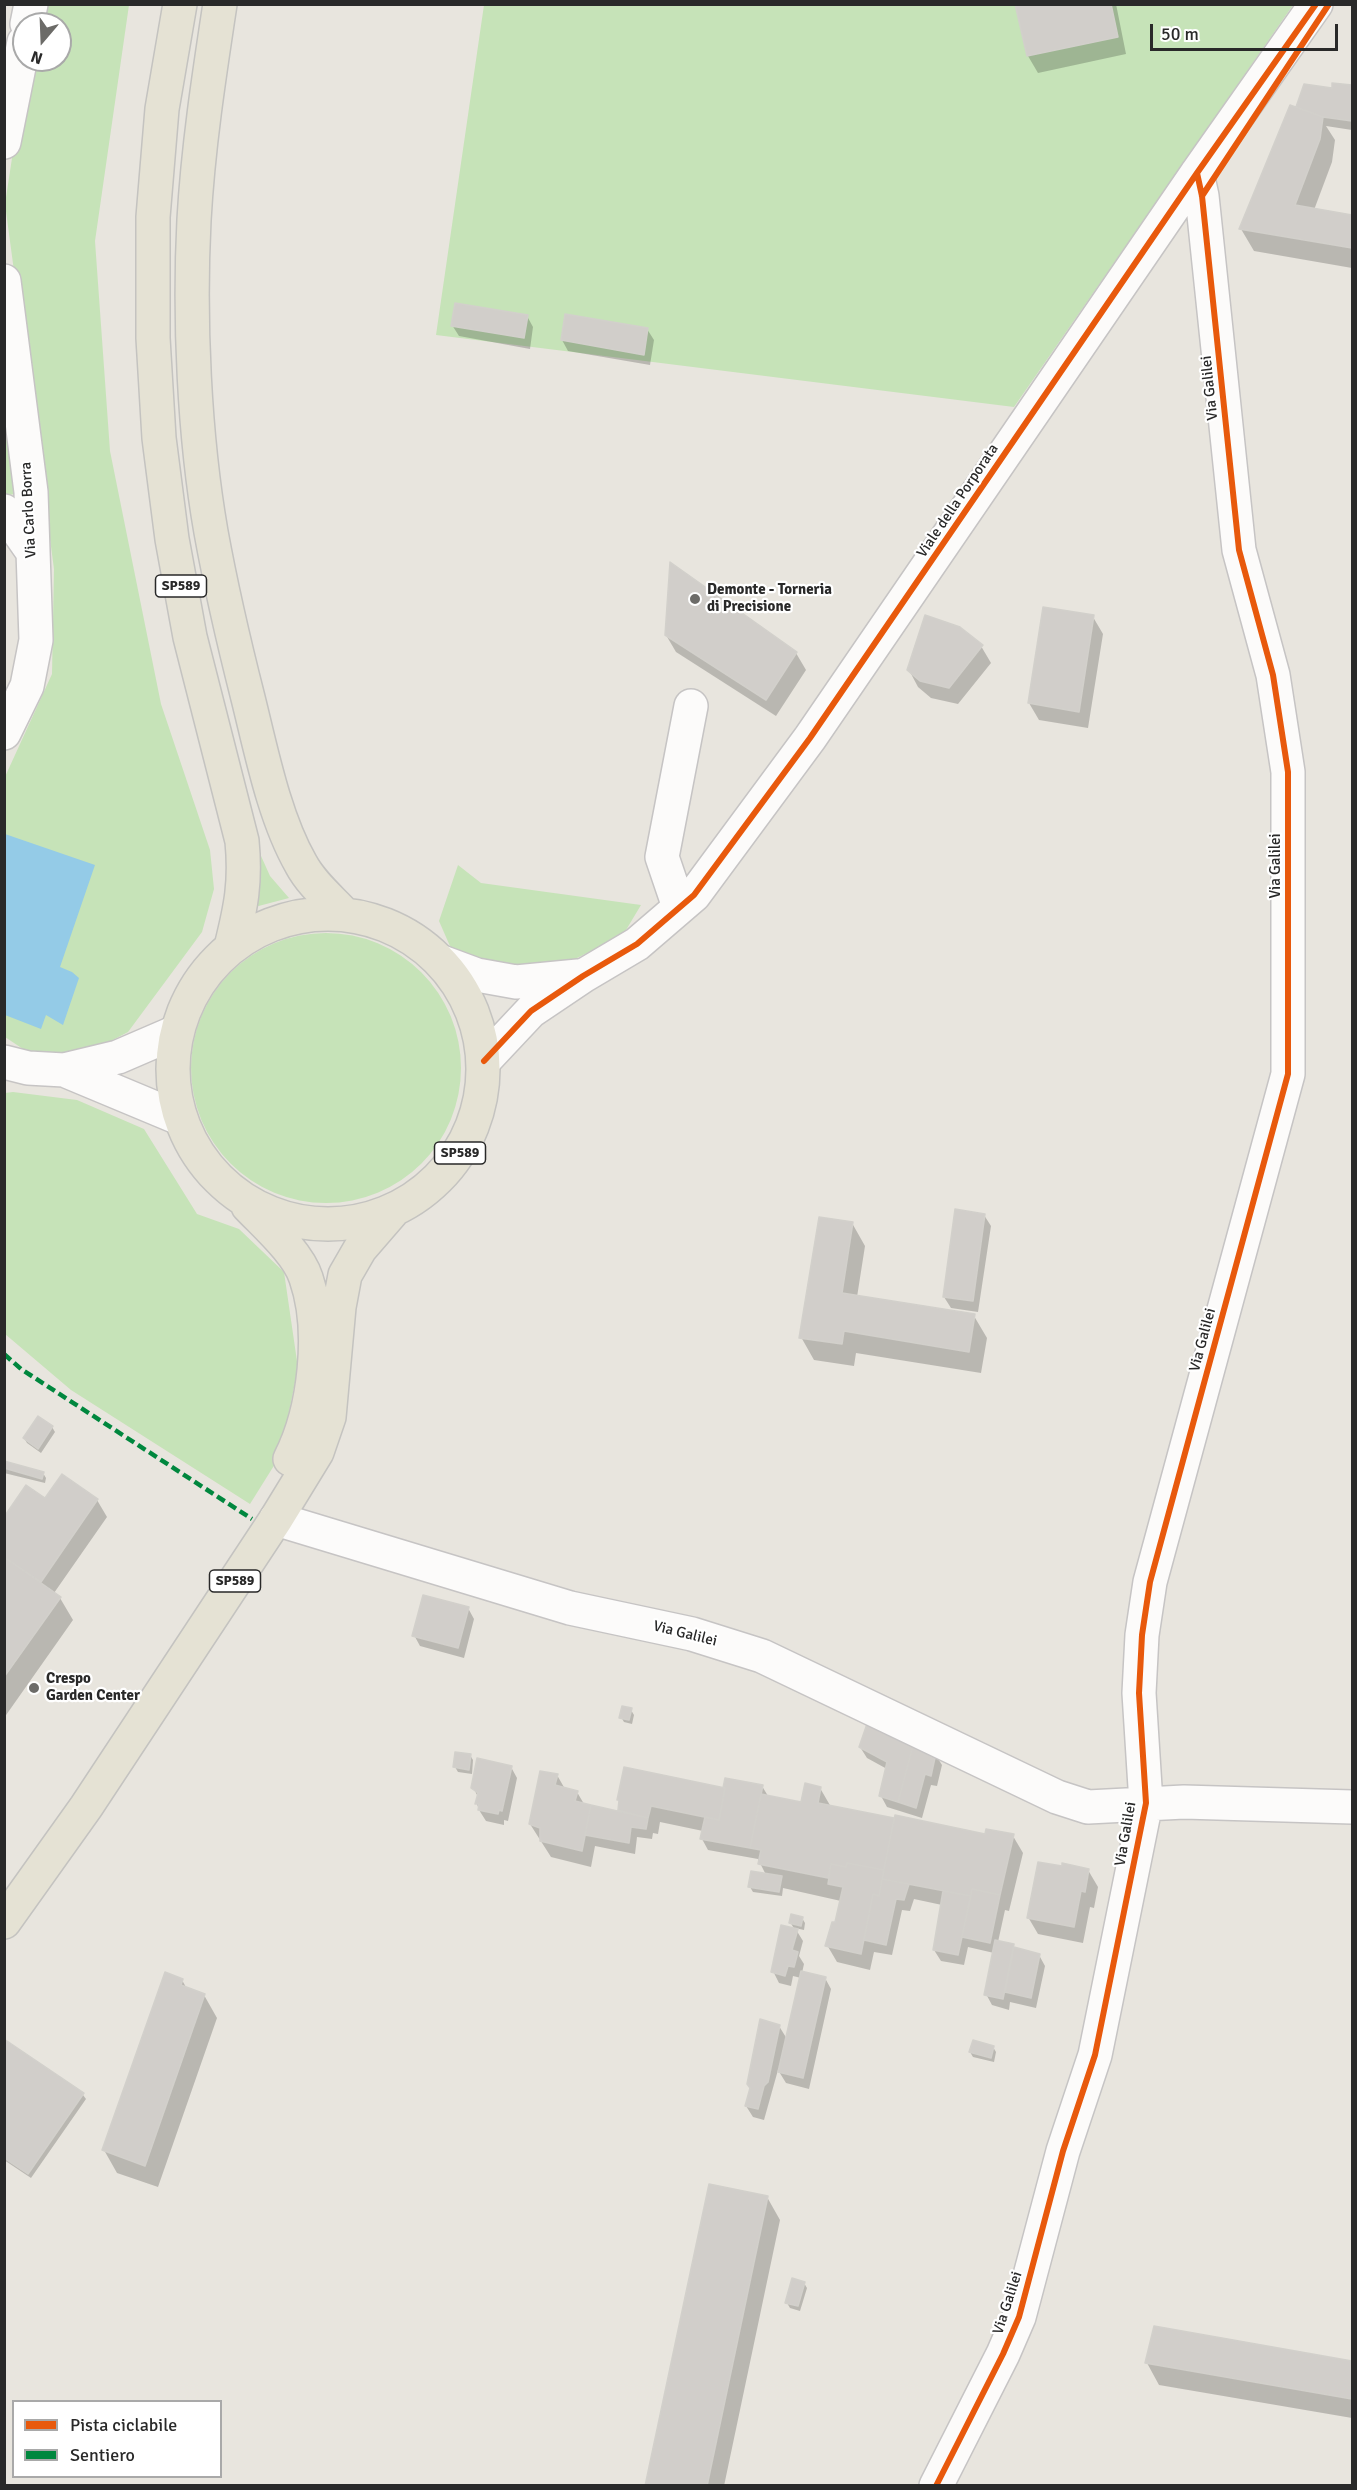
<!DOCTYPE html>
<html>
<head>
<meta charset="utf-8">
<style>
  body { margin:0 }
  #map { position:relative; width:1357px; height:2490px; overflow:hidden; background:#e8e5de; font-family:Signika,sans-serif }
  canvas { display:block }
  .frame { position:absolute; inset:0; border:6px solid #292929; pointer-events:none }
  .legend { position:absolute; left:12px; top:2400px; width:210px; height:78px; box-sizing:border-box; background:#fff; border:2px solid #a9a9a9; margin:0; padding:8px 10px; list-style:none; font-size:18px; color:#292929 }
  .legend li { display:flex; align-items:center; gap:12px; height:30px }
  .legend b { width:30px; border:2px solid #a9a9a9 }
  .north { position:absolute; left:12px; top:12px; width:60px; height:60px; box-sizing:border-box; background:#fff; border:2px solid #a9a9a9; border-radius:50%; rotate:199deg; font-size:16px; font-weight:700; line-height:24px; text-align:center; color:#292929 }
  .north::after { content:''; display:block; margin:auto; width:21px; height:27px; background:#6c6b68; clip-path:polygon(50% 0,100% 100%,50% 72%,0 100%) }
  .scale { position:absolute; left:1150px; top:24px; width:188px; height:27px; box-sizing:border-box; border:3px solid #292929; border-top:0; padding-left:8px; font-size:18px; line-height:21px; white-space:nowrap; color:#292929; -webkit-text-stroke:4px #fff; paint-order:stroke }
</style>
</head>
<body>
<div id="map">
<canvas width="1357" height="2490"></canvas>
<div class="frame"></div>
<ul class="legend">
<li><b style="height:8px;background:#e8590c"></b>Pista ciclabile</li>
<li><b style="height:8px;background:#00873e"></b>Sentiero</li>
</ul>
<div class="north">N</div>
<div class="scale">50 m</div>
</div>
<script>
const c = document.querySelector('canvas').getContext('2d');
c.lineJoin = 'round';
function fillPath(path, color) {
  c.fillStyle = color;
  c.fill(path, 'evenodd');
}
function strokePath(path, color, width, dash) {
  c.strokeStyle = color;
  c.lineWidth = width;
  c.lineCap = dash ? 'butt' : 'round';
  c.setLineDash(dash || []);
  c.stroke(path);
}
function label(font, color, halo, rows, align = 'center') {
  c.font = font + ' Signika,sans-serif';
  c.lineWidth = 4.5;
  c.setLineDash([]);
  c.textBaseline = 'middle';
  c.strokeStyle = halo;
  c.fillStyle = color;
  for (const [text, x, y, turn = 0] of rows) {
    c.save();
    c.translate(x, y);
    c.rotate((+turn || 0) * Math.PI / 180);
    c.textAlign = isNaN(turn) ? turn : align;
    if (halo) c.strokeText(text, 0, 0);
    c.fillText(text, 0, 0);
    c.restore();
  }
}
const green = new Path2D(`
  M 39,5 L 129,5 L 95,241 L 110,451 L 161,704 L 210,850 L 214,889 L 202,932 L 128,1032 L 88,1053 L 32,1055 L 5,1037 L 4,779 L 52,674 L 54,569 L 5,204 L 27,60 L 60,60 L 60,24 L 35,24 Z
  M 484,5 L 1293,5 L 1014,407 L 436,335 Z
  M 4,409 L 14,494 L 5,496 L 4,496 Z
  M 257,847 L 270,876 L 289,898 L 251,908 Z
  M 458,865 L 481,883 L 641,905 L 623,935 L 553,970 L 497,972 L 453,953 L 439,921 Z
  M191 1068a135 135 0 1 1 270 0a135 135 0 1 1-270 0Z
  M 13,1092 L 77,1100 L 144,1129 L 197,1214 L 239,1229 L 284,1272 L 298,1368 L 280,1456 L 250,1504 L 71,1390 L 5,1334 L 5,1093 Z`);
const water = new Path2D(`
  M 5,834 L 95,865 L 60,967 L 72,972 L 79,978 L 63,1025 L 46,1015 L 41,1029 L 5,1015 Z`);
const shadow = new Path2D(`
  M 1116,4 L 1126,54 L 1038,73 L 1028,56 L 1017,5 Z
  M 1334,85 L 1352,87 L 1352,130 L 1326,126 L 1335,140 L 1332,162 L 1314,210 L 1352,217 L 1352,268 L 1254,251 L 1241,229 L 1297,109 L 1305,86 L 1333,89 Z
  M 527,316 L 533,327 L 530,349 L 459,336 L 452,325 Z
  M 647,329 L 654,340 L 650,365 L 568,351 L 562,340 Z
  M 671,565 L 796,653 L 806,670 L 776,716 L 676,652 L 666,635 Z
  M 1093,617 L 1103,634 L 1088,728 L 1039,720 L 1029,703 Z
  M 981,646 L 991,663 L 958,704 L 931,698 L 918,687 L 909,670 Z
  M 984,1215 L 991,1226 L 978,1312 L 951,1308 L 944,1297 Z
  M 852,1223 L 865,1246 L 857,1297 L 974,1316 L 987,1338 L 981,1373 L 856,1353 L 854,1366 L 814,1360 L 801,1337 Z
  M 52,1427 L 55,1432 L 41,1453 L 27,1443 L 24,1438 Z
  M 4,1462 L 43,1473 L 46,1478 L 45,1483 L 4,1473 Z
  M 46,1500 L 97,1500 L 107,1517 L 54,1593 L 60,1598 L 73,1620 L 4,1718 L 4,1519 Z
  M 468,1608 L 474,1619 L 464,1658 L 420,1646 L 414,1635 Z
  M 631,1710 L 634,1715 L 632,1724 L 624,1722 L 621,1717 Z
  M 860,1747 L 935,1754 L 942,1765 L 937,1786 L 931,1785 L 922,1818 L 887,1807 L 881,1796 L 887,1769 L 867,1758 Z
  M 470,1755 L 473,1760 L 472,1774 L 458,1772 L 455,1767 Z
  M 511,1767 L 517,1778 L 508,1821 L 504,1820 L 504,1825 L 486,1821 L 479,1810 L 477,1804 L 478,1797 L 473,1787 Z
  M 557,1775 L 565,1789 L 577,1792 L 584,1804 L 622,1814 L 619,1809 L 724,1790 L 762,1786 L 768,1796 L 802,1803 L 820,1788 L 831,1807 L 893,1819 L 895,1822 L 986,1835 L 1013,1836 L 1023,1853 L 1009,1911 L 1005,1910 L 998,1942 L 1039,1955 L 1045,1966 L 1036,2008 L 1010,2002 L 1009,2010 L 992,2005 L 986,1994 L 994,1953 L 968,1947 L 964,1965 L 941,1961 L 934,1950 L 942,1905 L 914,1899 L 910,1911 L 902,1910 L 892,1955 L 874,1952 L 870,1970 L 837,1962 L 827,1945 L 836,1924 L 841,1901 L 783,1888 L 782,1896 L 753,1892 L 750,1887 L 766,1875 L 758,1859 L 708,1850 L 702,1839 L 703,1831 L 660,1822 L 658,1834 L 653,1833 L 652,1839 L 637,1837 L 635,1854 L 595,1846 L 591,1867 L 551,1857 L 530,1824 Z
  M 1088,1870 L 1098,1887 L 1094,1908 L 1090,1907 L 1083,1943 L 1038,1934 L 1028,1917 Z
  M 802,1918 L 805,1923 L 804,1930 L 795,1928 L 803,1941 L 799,1956 L 804,1964 L 802,1973 L 825,1978 L 831,1989 L 809,2089 L 786,2083 L 778,2070 L 764,2120 L 753,2117 L 746,2106 L 779,2026 L 787,2039 L 801,1978 L 793,1976 L 791,1986 L 779,1983 L 773,1971 L 795,1930 L 790,1922 Z
  M 182,1980 L 187,1989 L 204,1995 L 217,2018 L 158,2187 L 117,2173 L 104,2150 Z
  M 4,2041 L 83,2095 L 86,2099 L 31,2178 L 4,2160 Z
  M 993,2047 L 996,2052 L 994,2062 L 973,2057 L 970,2052 Z
  M 767,2197 L 780,2220 L 724,2486 L 647,2486 Z
  M 804,2283 L 807,2288 L 800,2311 L 790,2308 L 787,2303 Z
  M 1155,2328 L 1352,2362 L 1352,2418 L 1159,2385 L 1147,2363 Z`);
const building = new Path2D(`
  M 1015,4 L 1111,4 L 1118,37 L 1027,56 Z
  M 1332,83 L 1352,85 L 1352,121 L 1323,117 L 1296,107 L 1304,84 L 1332,88 Z
  M 1290,105 L 1323,117 L 1320,139 L 1295,205 L 1352,215 L 1352,248 L 1239,229 Z
  M 455,303 L 528,315 L 524,338 L 451,326 Z
  M 565,314 L 648,328 L 644,355 L 561,340 Z
  M 670,562 L 797,652 L 766,700 L 665,635 Z
  M 1043,607 L 1094,615 L 1079,712 L 1028,703 Z
  M 925,615 L 960,627 L 983,645 L 949,688 L 920,681 L 907,670 Z
  M 955,1209 L 985,1214 L 973,1301 L 943,1297 Z
  M 819,1217 L 853,1222 L 842,1293 L 975,1314 L 969,1352 L 844,1331 L 842,1344 L 799,1338 Z
  M 38,1416 L 53,1426 L 38,1449 L 23,1438 Z
  M 4,1461 L 44,1472 L 42,1479 L 4,1468 Z
  M 62,1474 L 98,1499 L 41,1582 L 4,1557 L 4,1517 L 26,1485 L 45,1498 Z
  M 4,1557 L 61,1597 L 4,1677 Z
  M 423,1595 L 469,1607 L 458,1648 L 412,1636 Z
  M 622,1706 L 632,1708 L 629,1720 L 619,1718 Z
  M 868,1721 L 914,1742 L 898,1802 L 879,1796 L 887,1762 L 859,1747 Z
  M 914,1742 L 936,1753 L 931,1776 L 925,1774 L 916,1808 L 898,1802 Z
  M 455,1752 L 471,1754 L 469,1770 L 453,1767 Z
  M 477,1758 L 512,1766 L 502,1811 L 499,1810 L 498,1814 L 478,1810 L 479,1804 L 475,1804 L 478,1793 L 471,1788 Z
  M 624,1767 L 725,1788 L 719,1820 L 651,1806 L 648,1818 L 618,1810 L 619,1800 L 617,1800 Z
  M 540,1771 L 558,1774 L 555,1785 L 578,1791 L 575,1801 L 591,1805 L 582,1851 L 540,1841 L 540,1828 L 529,1824 Z
  M 725,1778 L 763,1785 L 750,1848 L 700,1839 L 705,1817 L 719,1820 L 725,1788 L 723,1788 Z
  M 805,1783 L 821,1787 L 818,1803 L 894,1818 L 884,1870 L 847,1863 L 846,1867 L 831,1864 L 828,1878 L 758,1864 L 761,1850 L 750,1848 L 761,1794 L 801,1802 Z
  M 591,1805 L 648,1818 L 646,1829 L 631,1827 L 629,1843 L 585,1835 Z
  M 895,1815 L 985,1834 L 986,1829 L 1014,1834 L 1000,1895 L 972,1889 L 971,1896 L 882,1879 Z
  M 1038,1862 L 1062,1866 L 1062,1863 L 1089,1869 L 1085,1892 L 1081,1891 L 1074,1927 L 1027,1918 Z
  M 847,1863 L 884,1870 L 879,1896 L 873,1894 L 861,1954 L 825,1946 L 832,1922 L 835,1922 L 843,1887 L 828,1884 L 831,1864 L 846,1867 Z
  M 751,1871 L 782,1876 L 779,1892 L 748,1887 Z
  M 882,1879 L 909,1884 L 904,1900 L 896,1899 L 886,1945 L 864,1940 L 873,1894 L 879,1896 Z
  M 972,1889 L 1000,1895 L 990,1943 L 962,1937 Z
  M 943,1891 L 971,1896 L 958,1955 L 933,1950 Z
  M 791,1914 L 803,1917 L 801,1926 L 789,1923 Z
  M 781,1925 L 798,1929 L 792,1950 L 798,1952 L 794,1967 L 788,1966 L 785,1976 L 771,1972 Z
  M 995,1940 L 1014,1944 L 1003,1999 L 984,1995 Z
  M 1014,1947 L 1040,1954 L 1031,1998 L 1005,1992 Z
  M 801,1971 L 826,1977 L 803,2078 L 778,2072 Z
  M 165,1972 L 183,1979 L 181,1985 L 205,1994 L 145,2166 L 102,2150 Z
  M 760,2019 L 780,2025 L 768,2082 L 764,2086 L 758,2109 L 745,2106 L 750,2088 L 747,2084 Z
  M 4,2039 L 84,2093 L 28,2174 L 4,2158 Z
  M 973,2040 L 994,2046 L 991,2058 L 969,2052 Z
  M 709,2184 L 768,2196 L 707,2486 L 645,2486 Z
  M 792,2278 L 805,2282 L 798,2306 L 785,2303 Z
  M 1154,2326 L 1352,2361 L 1352,2399 L 1145,2363 Z`);
const minor = new Path2D(`
  M 27,24 L 31,4
  M 4,142 L 24,42
  M 4,281 L 31,492 L 36,640 L 27,686 L 4,733
  M 4,511 L 32,551
  M 679,907 L 662,857 L 691,706
  M 442,962 L 477,975 L 516,982 L 578,976
  M 484,1061 L 531,1011 L 583,976 L 637,944 L 694,895 L 810,738 L 1197,173 L 1316,4
  M 4,1062 L 28,1068 L 64,1070 L 179,1118
  M 64,1070 L 118,1057 L 176,1032
  M 276,1519 L 570,1608 L 692,1634 L 762,1656 L 1057,1797 L 1088,1807 L 1184,1802 L 1352,1807
  M 936,2486 L 1003,2354 L 1019,2317 L 1063,2151 L 1095,2055 L 1146,1803 L 1139,1693 L 1142,1635 L 1150,1582 L 1288,1074 L 1288,772 L 1273,675 L 1239,550 L 1202,196 L 1197,173`);
const major = new Path2D(`
  M 180,4 L 162,109 L 153,217 L 153,338 L 159,438 L 172,539 L 190,637 L 242,841 C 246,882 241,907 231,947
  M 220,4 C 209,76 198,148 194,220 C 189,318 194,435 211,532 C 221,587 234,643 248,698 C 261,750 274,817 301,864 C 311,883 329,898 344,914
  M173 1069a155 155 0 1 1 310 0a155 155 0 1 1-310 0Z
  M 248,1206 C 266,1225 298,1253 306,1278 C 324,1330 315,1410 290,1459
  M 4,1922 L 86,1807 L 276,1519 L 317,1452 L 329,1417 L 339,1307 L 345,1275 L 360,1249 L 392,1212`);
const quiet = new Path2D(`
  M 4,1354 L 21,1369 L 252,1519`);
const cycleway = new Path2D(`
  M 1202,196 L 1329,4
  M 484,1061 L 531,1011 L 583,976 L 637,944 L 694,895 L 810,738 L 1197,173 L 1316,4
  M 936,2486 L 1003,2354 L 1019,2317 L 1063,2151 L 1095,2055 L 1146,1803 L 1139,1693 L 1142,1635 L 1150,1582 L 1288,1074 L 1288,772 L 1273,675 L 1239,550 L 1202,196 L 1197,173`);
const markers = [
  [695,599,6,"#6c6b68"],
  [34,1688,6,"#6c6b68"]
];
const shields = [
  [181,586,51],
  [460,1153,51],
  [235,1581,51]
];
const shieldNames = [
  ["SP589",181,586],
  ["SP589",460,1153],
  ["SP589",235,1581]
];
const streetNames = [
  ["Via Galilei",1210,388,-96],
  ["Viale della Porporata",958,501,-56],
  ["Via Carlo Borra",29,510,-93],
  ["Via Galilei",1276,866,-90],
  ["Via Galilei",1203,1340,-75],
  ["Via Galilei",685,1634,14],
  ["Via Galilei",1126,1834,-80],
  ["Via Galilei",1008,2303,-72]
];
const poiNames = [
  ["Demonte - Torneria",707,590],
  ["di Precisione",707,607],
  ["Crespo",46,1679],
  ["Garden Center",46,1696]
];
fillPath(green, '#c6e3b8');
fillPath(water, '#94cbe7');
fillPath(shadow, '#0003');
fillPath(building, '#d1ceca');
strokePath(building, '#d2d0cb', 1.5);
strokePath(minor, '#c6c4c4', 36);
strokePath(major, '#c4c3c0', 36);
strokePath(minor, '#fcfbfa', 33);
strokePath(major, '#e5e2d4', 33);
strokePath(quiet, '#00873e', 4.5, [9, 4.5]);
strokePath(cycleway, '#e8590c', 6);
for (const [x, y, r, color] of markers) {
  const dot = new Path2D();
  dot.arc(x, y, r, 0, 2 * Math.PI);
  c.fillStyle = color;
  c.fill(dot);
  strokePath(dot, '#fff', 2);
}
for (const [x, y, w] of shields) {
  const box = new Path2D();
  box.roundRect(x - w / 2, y - 11, w, 22, 4.5);
  c.fillStyle = '#fff';
  c.fill(box);
  strokePath(box, '#292929', 1.5);
}
label('bold 14px', '#292929', null, shieldNames);
label('15px', '#292929', '#fff', streetNames);
label('bold 15px', '#292929', '#fff', poiNames, 'left');
</script>
</body>
</html>
